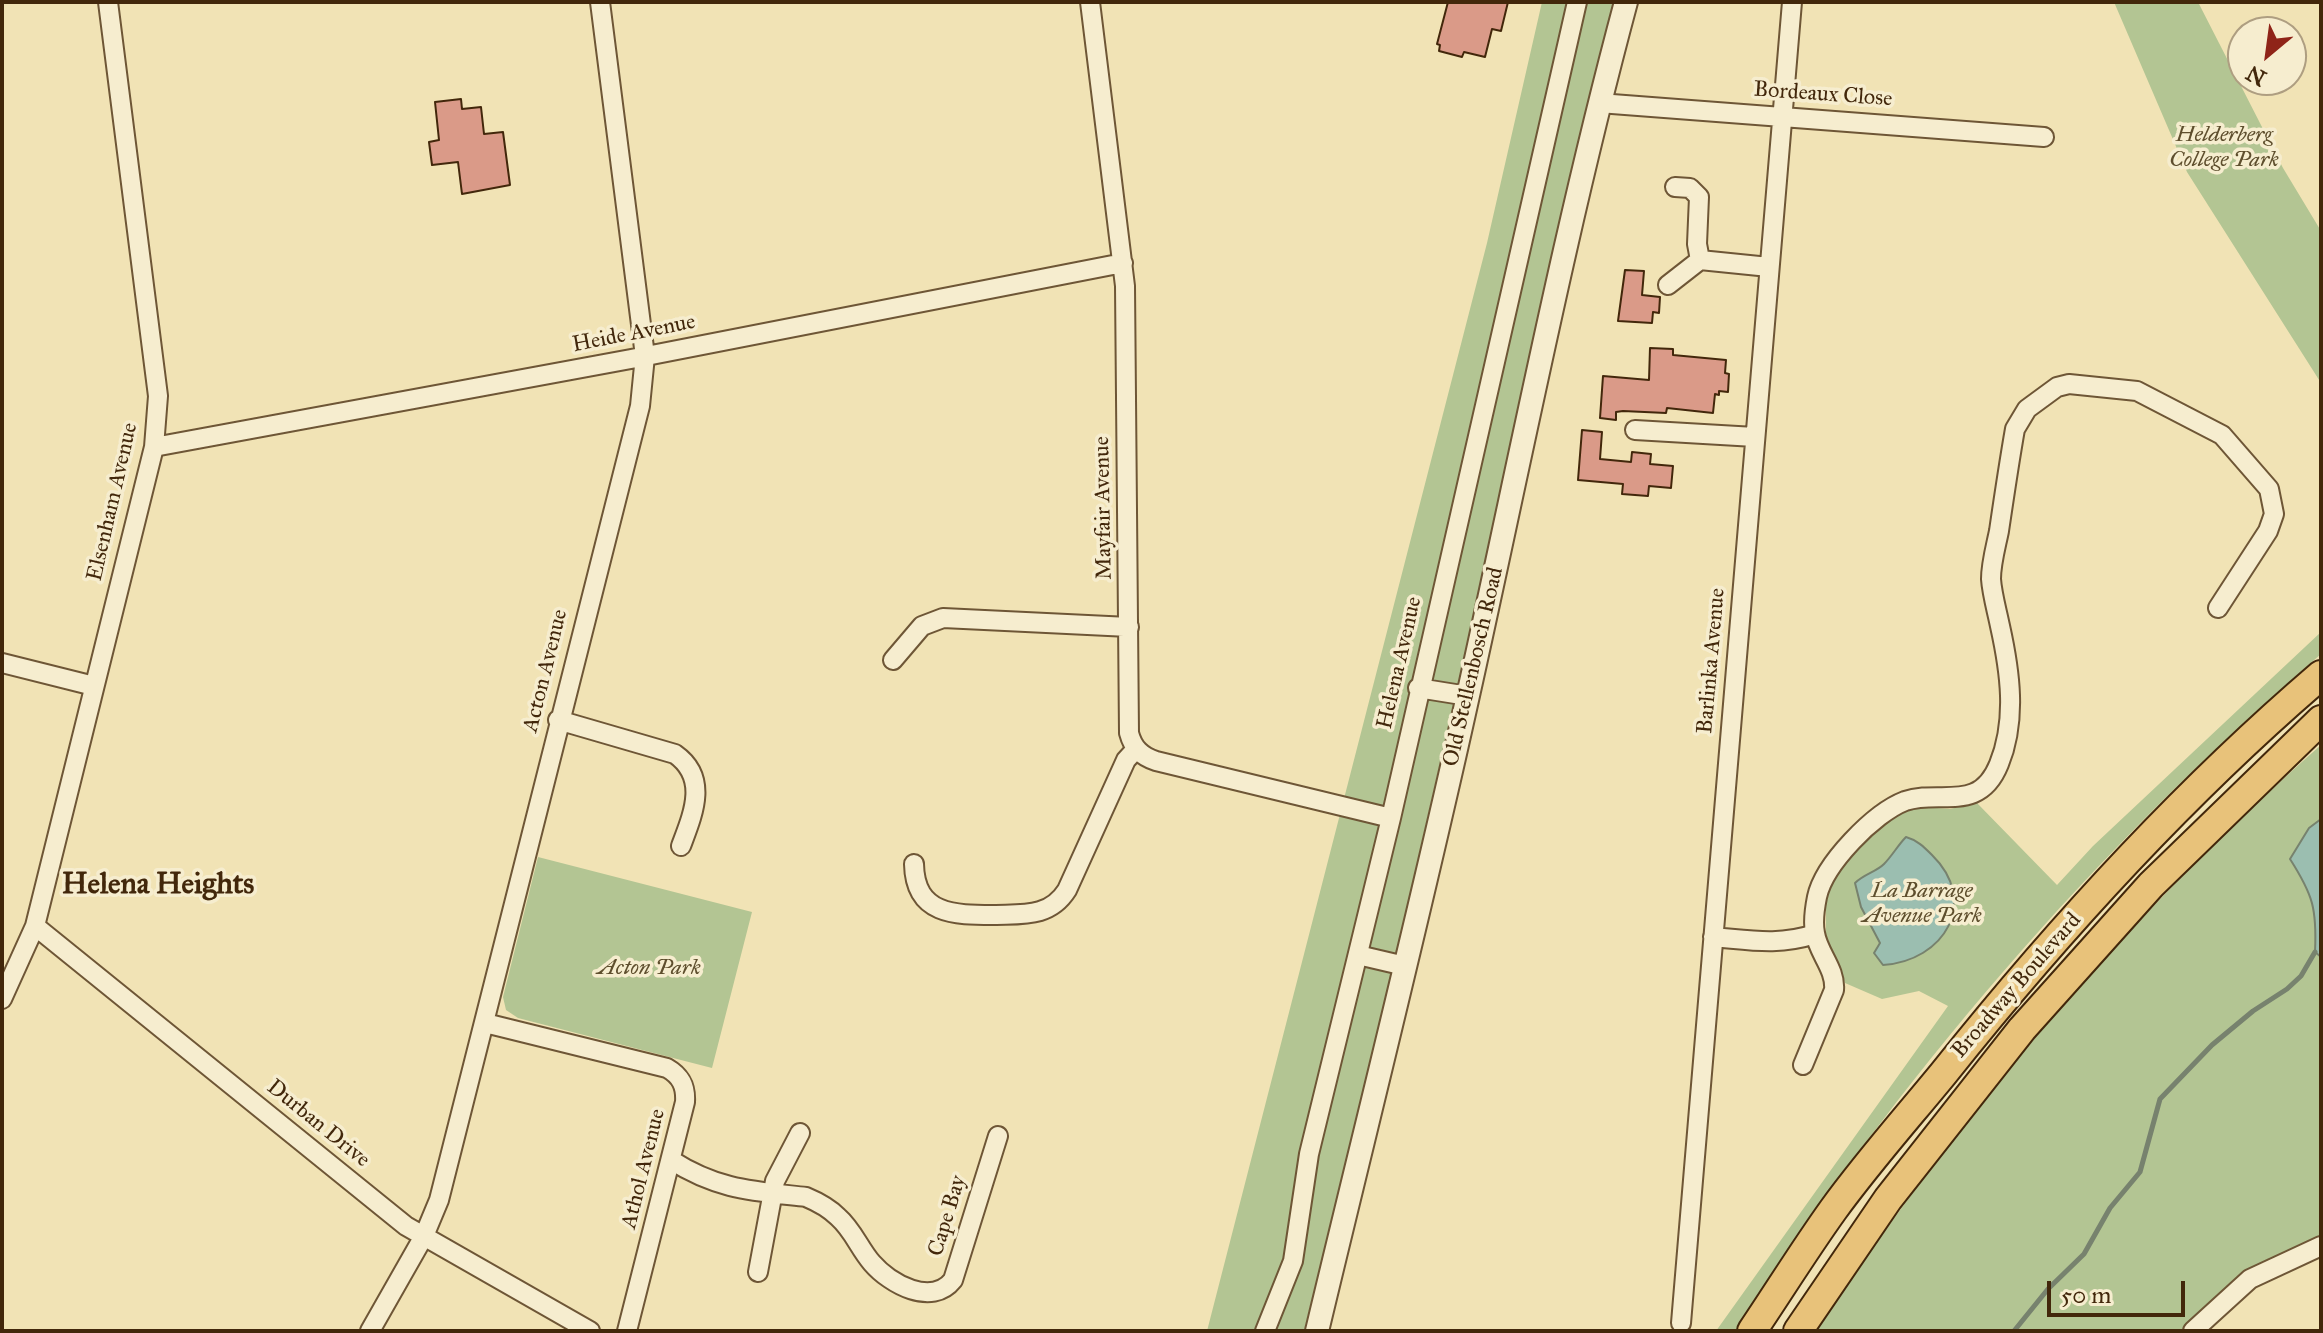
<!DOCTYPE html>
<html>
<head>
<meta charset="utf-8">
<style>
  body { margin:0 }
  #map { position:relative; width:2323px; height:1333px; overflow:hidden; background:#f1e3b5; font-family:"IM FELL Great Primer",serif }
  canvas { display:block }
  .frame { position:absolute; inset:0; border:4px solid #42270b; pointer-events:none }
  .north { position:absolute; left:2227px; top:16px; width:80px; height:80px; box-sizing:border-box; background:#f6edcf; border:2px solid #ae9e81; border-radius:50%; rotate:209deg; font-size:22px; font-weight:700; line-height:32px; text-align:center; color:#42270b }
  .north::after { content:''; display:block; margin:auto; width:28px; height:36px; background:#8f2418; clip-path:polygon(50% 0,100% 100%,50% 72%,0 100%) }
  .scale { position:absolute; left:2047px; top:1281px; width:138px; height:36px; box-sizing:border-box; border:4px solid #42270b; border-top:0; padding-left:10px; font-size:24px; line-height:28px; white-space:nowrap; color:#42270b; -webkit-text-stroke:6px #f6edcf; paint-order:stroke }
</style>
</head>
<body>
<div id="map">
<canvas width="2323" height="1333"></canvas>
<div class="frame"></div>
<div class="north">N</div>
<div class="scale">50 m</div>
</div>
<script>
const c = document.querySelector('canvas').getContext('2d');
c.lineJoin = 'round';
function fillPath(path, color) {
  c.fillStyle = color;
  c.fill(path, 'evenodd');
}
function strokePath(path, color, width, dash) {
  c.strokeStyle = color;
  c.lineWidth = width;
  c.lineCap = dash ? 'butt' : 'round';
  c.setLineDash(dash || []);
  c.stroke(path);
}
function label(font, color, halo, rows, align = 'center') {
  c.font = font + ' "IM FELL Great Primer",serif';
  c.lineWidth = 7;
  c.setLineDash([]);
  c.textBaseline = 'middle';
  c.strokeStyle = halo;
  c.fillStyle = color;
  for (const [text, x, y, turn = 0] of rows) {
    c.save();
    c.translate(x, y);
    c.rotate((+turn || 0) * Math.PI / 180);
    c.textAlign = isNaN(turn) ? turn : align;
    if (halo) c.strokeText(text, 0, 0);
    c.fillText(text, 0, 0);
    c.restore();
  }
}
const green = new Path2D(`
  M 1542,2 L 1615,2 L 1388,989 L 1304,1331 L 1207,1331 L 1487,243 Z
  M 2114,2 L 2198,2 L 2283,168 L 2321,231 L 2321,383 L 2187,172 Z
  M 2321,632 L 2321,654 C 2095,849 1896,1079 1736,1331 L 1716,1331 L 1948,1006 L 1919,991 L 1882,999 L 1845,983 L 1826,936 L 1826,900 L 1835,878 L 1851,854 L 1898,814 L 1913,806 L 1950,809 L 1977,803 L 2057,885 L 2093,846 Z
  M 2321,745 L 2321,1236 L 2243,1271 L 2180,1331 L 1817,1331 C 1955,1119 2131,912 2321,745 Z
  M 538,857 L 752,912 L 712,1068 L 518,1018 L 506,1010 L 503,997 Z`);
const water = new Path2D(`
  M 2321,819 L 2321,957 L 2315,952 C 2317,909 2313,895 2290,859 L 2309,828 Z
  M 1906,837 C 1917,840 1924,847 1932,855 C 1980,902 1944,961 1883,965 L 1874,953 L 1880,943 L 1861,907 L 1855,883 C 1864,874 1876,872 1884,864 C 1892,856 1898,845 1906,837 Z`);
const stream = new Path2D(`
  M 2014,1331 L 2048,1289 L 2084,1254 L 2110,1208 L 2140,1172 L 2160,1099 L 2212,1045 L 2253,1011 L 2287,989 L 2301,976 L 2315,952`);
const building = new Path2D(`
  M 1448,2 L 1508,2 L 1501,31 L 1492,29 L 1485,57 L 1464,52 L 1462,57 L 1439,51 L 1440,45 L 1437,44 Z
  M 461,99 L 462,109 L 481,107 L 484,134 L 503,132 L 510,185 L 462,194 L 458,162 L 432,165 L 429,142 L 439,140 L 435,102 Z
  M 1625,270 L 1644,271 L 1642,295 L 1660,297 L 1659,313 L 1653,312 L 1652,323 L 1618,321 Z
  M 1650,348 L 1673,349 L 1673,355 L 1726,360 L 1725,373 L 1729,374 L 1728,392 L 1719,391 L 1719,395 L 1715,394 L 1713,413 L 1667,408 L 1666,413 L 1623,411 L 1616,412 L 1616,420 L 1600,418 L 1603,376 L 1649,380 Z
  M 1582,430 L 1602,432 L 1600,459 L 1631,462 L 1632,452 L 1651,454 L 1650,464 L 1673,466 L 1671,488 L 1649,486 L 1648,496 L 1622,494 L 1623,484 L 1578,480 Z`);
const minor = new Path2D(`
  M 1090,2 L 1125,286 L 1129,733 C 1133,748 1141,756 1156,761 L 1391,818
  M 1599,103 L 2044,137
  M 1675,187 L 1690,188 L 1699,197 L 1697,244 L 1700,260
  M 1668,285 L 1700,260 L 1769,267
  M 1635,430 L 1755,437
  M 154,447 L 631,359 L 1123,263
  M 893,660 L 922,626 L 943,618 L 1129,627
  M 2,663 L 94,686
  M 1418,688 L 1468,696
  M 558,720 L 675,754 C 709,778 693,814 681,846
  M 914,864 C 915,916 956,915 996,915 C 1024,914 1050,917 1067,890 L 1126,760 L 1136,749
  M 35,926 L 406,1226 L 590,1331
  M 1713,937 C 1750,940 1778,946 1815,934
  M 1358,955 L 1405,966
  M 2,999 L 35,926 L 154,447 L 158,396 L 108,2
  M 485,1023 L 667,1068 C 681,1076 686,1086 685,1102 L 627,1331
  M 1803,1065 L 1834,990 C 1836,969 1818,953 1815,933 C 1813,923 1815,907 1817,897 C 1824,864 1874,813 1905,801 C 1940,789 1979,814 1999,764 C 2017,720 2010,671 2000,626 C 1997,611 1992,594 1991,579 C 1991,563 1996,546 1999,531 C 2004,497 2009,463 2015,429 L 2027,409 L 2057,387 L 2069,384 L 2137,391 L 2222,435 L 2269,489 L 2274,514 L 2268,531 L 2218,608
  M 671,1160 C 718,1190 753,1191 806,1197 C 818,1202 829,1208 838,1217 C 853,1230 859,1248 872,1263 C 890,1284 932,1307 953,1280 L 998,1136
  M 758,1272 L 775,1181 L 800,1133
  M 1681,1323 L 1792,2
  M 370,1331 L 424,1236 L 439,1200 L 640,406 L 645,356 L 600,2
  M 1265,1331 L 1293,1261 L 1309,1154 L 1391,818 L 1577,2
  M 2193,1331 L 2250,1279 L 2321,1246`);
const tertiary = new Path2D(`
  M 1317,1331 C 1368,1118 1422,905 1469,691 C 1520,461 1565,229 1626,2`);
const primary = new Path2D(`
  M 1752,1331 C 1779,1291 1805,1249 1833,1210 C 1867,1163 1906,1119 1943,1074 C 2057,931 2182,794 2321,675
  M 1798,1331 L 1888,1199 L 2022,1029 L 2151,885 L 2321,720`);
const streetNames = [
  ["Bordeaux Close",1823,95,4],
  ["Heide Avenue",634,334,-11],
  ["Elsenham Avenue",113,502,-77],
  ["Mayfair Avenue",1104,508,-91],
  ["Barlinka Avenue",1712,661,-85],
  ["Helena Avenue",1400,663,-77],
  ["Old Stellenbosch Road",1474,667,-77],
  ["Acton Avenue",546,671,-76],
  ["Broadway Boulevard",2017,986,-49],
  ["Durban Drive",318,1124,39],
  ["Athol Avenue",644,1169,-76],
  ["Cape Bay",948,1216,-73]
];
const parkNames = [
  ["Helderberg",2224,136],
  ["College Park",2224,161],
  ["La Barrage",1922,892],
  ["Avenue Park",1922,917],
  ["Acton Park",649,969]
];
const districtNames = [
  ["Helena Heights",158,886]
];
fillPath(green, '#b3c593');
fillPath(water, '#9bbeb0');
strokePath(water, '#77826e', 2);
strokePath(stream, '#77826e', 5);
fillPath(building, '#da9a88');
strokePath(building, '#42270b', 2);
strokePath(minor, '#6e5636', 22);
strokePath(tertiary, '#6e5636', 26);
strokePath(primary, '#42270b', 32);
strokePath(minor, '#f6edcf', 18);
strokePath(tertiary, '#f6edcf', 22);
strokePath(primary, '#e8c27a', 28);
label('22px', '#42270b', '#f6edcf', streetNames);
label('italic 22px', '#5e4e2d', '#f6edcf', parkNames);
label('bold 30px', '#42270b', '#f6edcf', districtNames);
</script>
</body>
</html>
